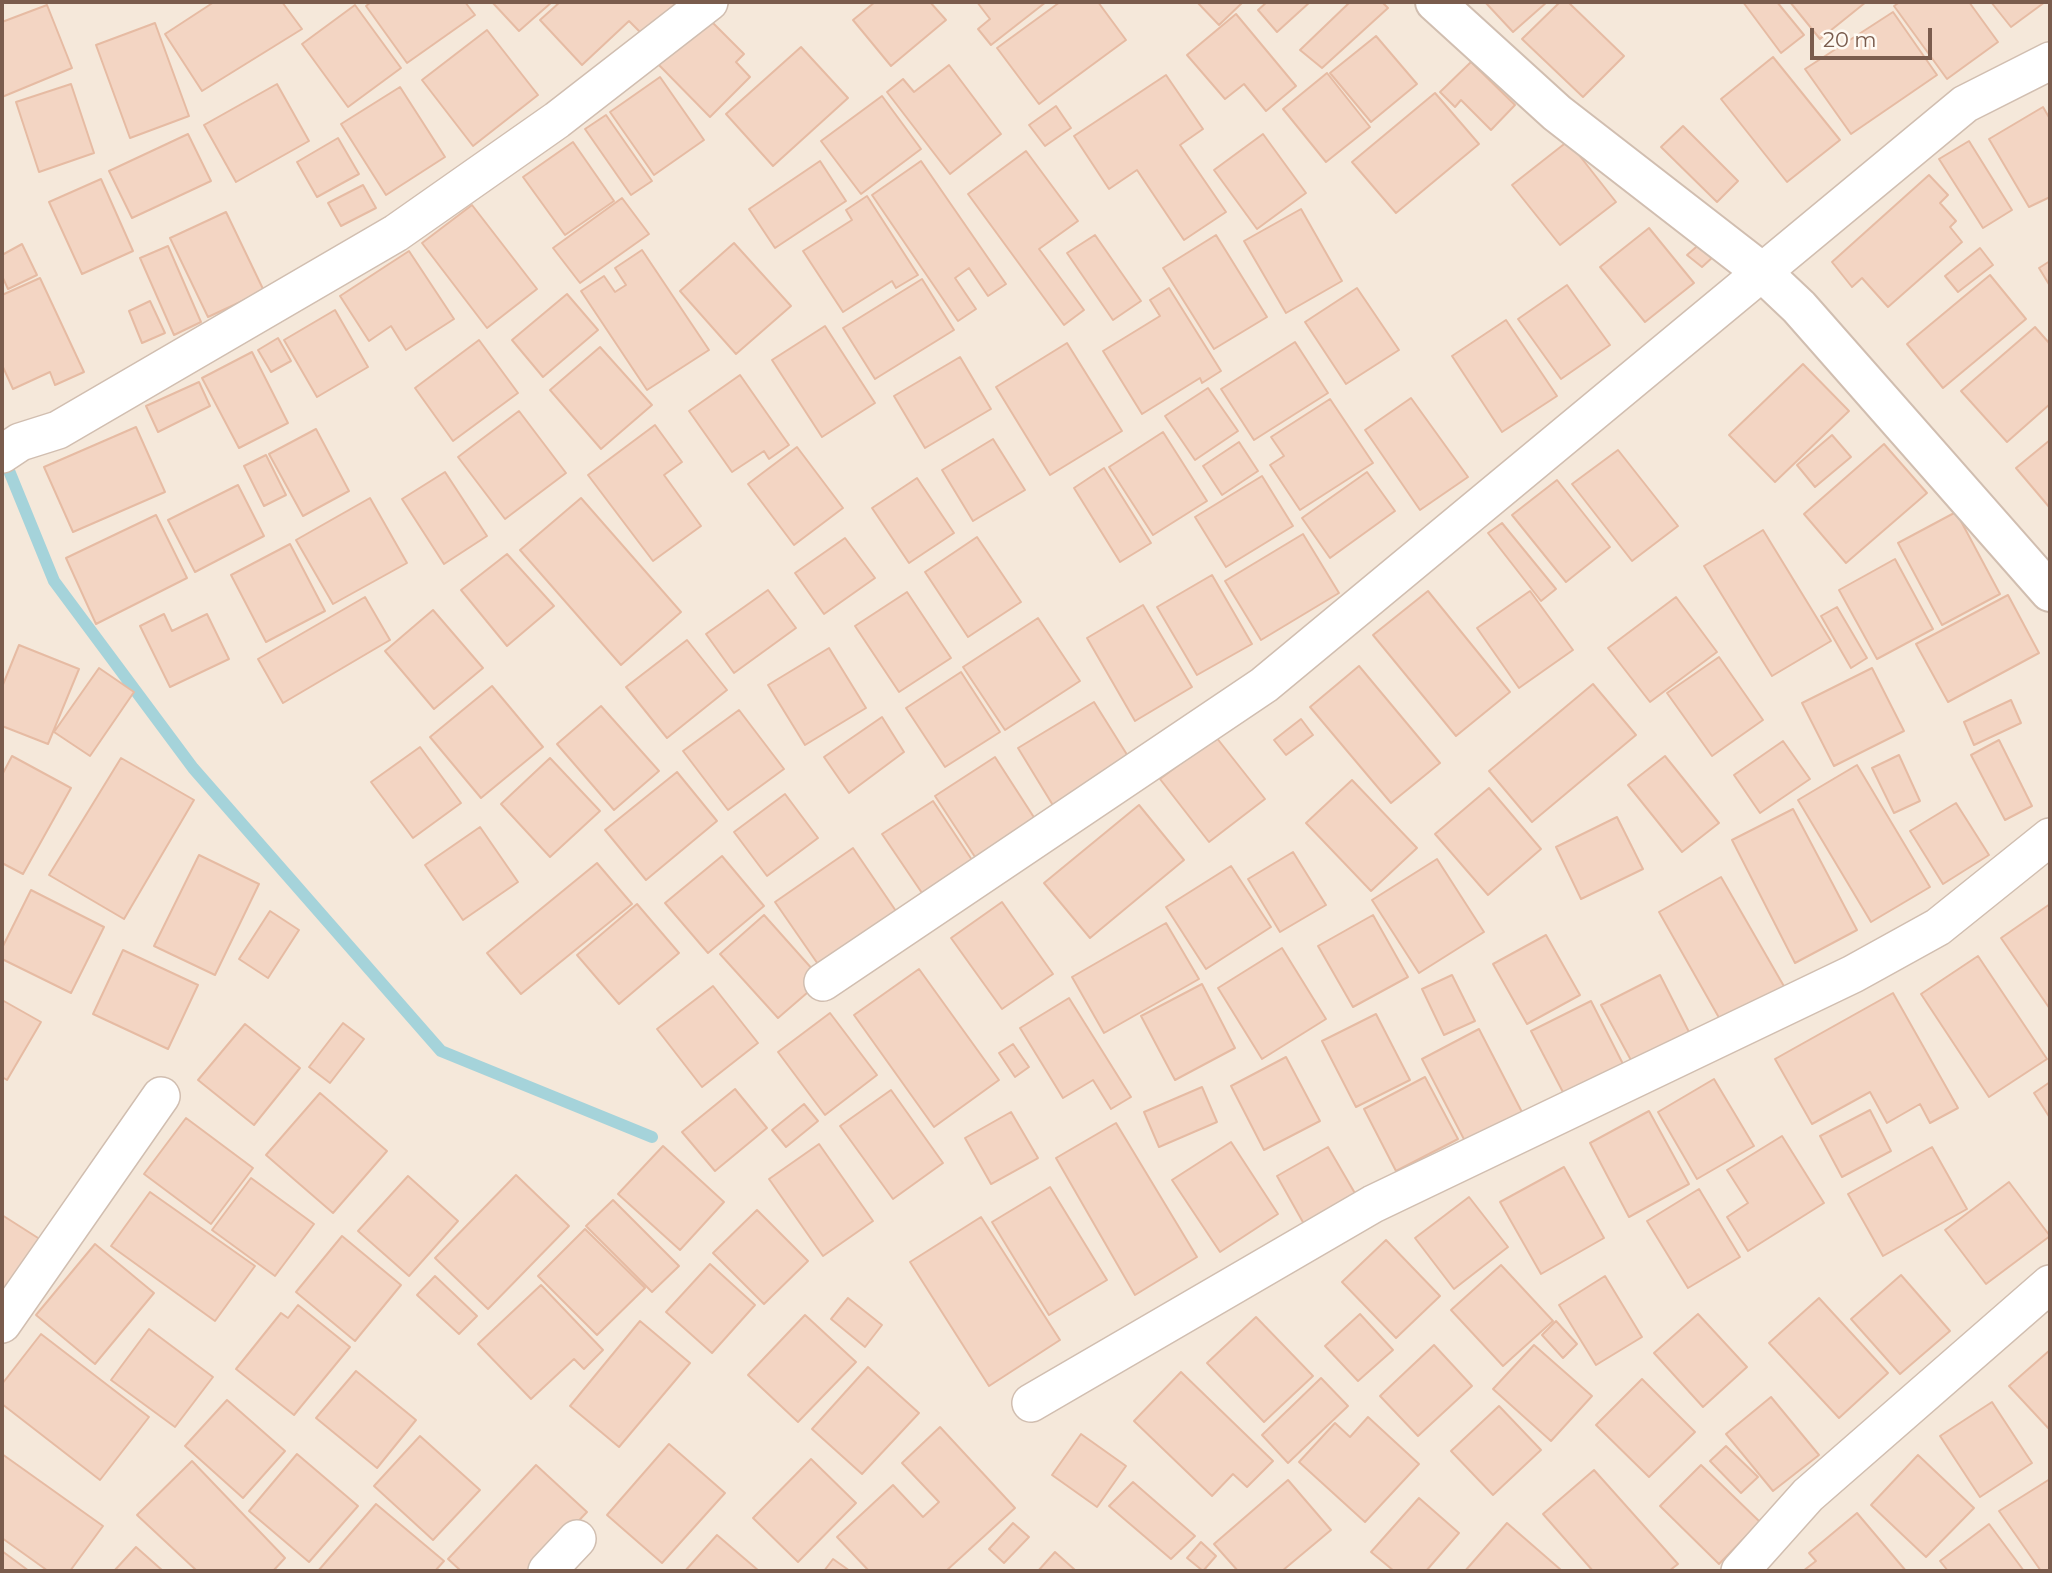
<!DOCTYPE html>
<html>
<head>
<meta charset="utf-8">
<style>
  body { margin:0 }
  #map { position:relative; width:2052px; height:1573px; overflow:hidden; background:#fdf6ec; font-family:Montserrat,sans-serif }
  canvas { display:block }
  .frame { position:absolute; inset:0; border:4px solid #7a5c4d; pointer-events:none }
  .scale { position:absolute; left:1810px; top:28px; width:122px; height:32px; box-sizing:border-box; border:4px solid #7a5c4d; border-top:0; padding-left:9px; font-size:21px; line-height:24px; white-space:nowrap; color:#7a5c4d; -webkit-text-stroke:5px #fffaf3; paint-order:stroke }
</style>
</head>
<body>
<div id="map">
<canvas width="2052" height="1573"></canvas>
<div class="frame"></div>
<div class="scale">20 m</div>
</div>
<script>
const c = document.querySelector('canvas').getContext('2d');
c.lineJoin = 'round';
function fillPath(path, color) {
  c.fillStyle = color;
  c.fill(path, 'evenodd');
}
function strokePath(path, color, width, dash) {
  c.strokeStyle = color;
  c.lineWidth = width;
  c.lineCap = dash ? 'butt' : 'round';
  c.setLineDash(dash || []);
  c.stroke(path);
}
const residential = new Path2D(`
  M 2,2 L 2050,2 L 2050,1571 L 2,1571 Z`);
const stream = new Path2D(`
  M 3,456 L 54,581 L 193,768 L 441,1051 L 652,1137`);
const building = new Path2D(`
  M 214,2 L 282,2 L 302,29 L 202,91 L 165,34 Z
  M 371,2 L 465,2 L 475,15 L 407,63 L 366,6 Z
  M 492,2 L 552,2 L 519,31 Z
  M 560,2 L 677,2 L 643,35 L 629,21 L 582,65 L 540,20 Z
  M 875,2 L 930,2 L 946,20 L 891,66 L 853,20 Z
  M 977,2 L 1046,2 L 991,45 L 978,29 L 990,19 Z
  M 1060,2 L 1098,2 L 1126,40 L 1039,104 L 997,48 Z
  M 1197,2 L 1243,2 L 1219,25 Z
  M 1267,2 L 1310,2 L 1277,32 L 1258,10 Z
  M 1350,2 L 1382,2 L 1388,8 L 1322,68 L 1300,50 Z
  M 1485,2 L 1547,2 L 1513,32 Z
  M 1560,2 L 1568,2 L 1624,56 L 1583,97 L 1522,39 Z
  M 1743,2 L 1777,2 L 1804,35 L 1781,53 Z
  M 1790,2 L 1866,2 L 1820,39 Z
  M 1900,2 L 1969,2 L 1998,42 L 1947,79 L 1894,6 Z
  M 1991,2 L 2045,2 L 2011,27 Z
  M 47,5 L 72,68 L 2,97 L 2,22 Z
  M 355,5 L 401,68 L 348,107 L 302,44 Z
  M 1893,12 L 1937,75 L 1851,134 L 1805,69 Z
  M 704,14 L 744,54 L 736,62 L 750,77 L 710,117 L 656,62 Z
  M 1236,14 L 1296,86 L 1266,111 L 1244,84 L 1225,99 L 1187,55 Z
  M 155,23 L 189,116 L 130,138 L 96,45 Z
  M 487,30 L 538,95 L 473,146 L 422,80 Z
  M 1376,36 L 1417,84 L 1371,122 L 1330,73 Z
  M 801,47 L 848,98 L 773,166 L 726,114 Z
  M 1773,57 L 1840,140 L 1787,182 L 1721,99 Z
  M 1471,62 L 1515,105 L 1491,130 L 1461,100 L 1455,107 L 1440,92 Z
  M 949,65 L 1001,134 L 950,174 L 887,92 L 903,79 L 914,92 Z
  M 1327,73 L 1370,127 L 1326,162 L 1283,109 Z
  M 1166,75 L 1203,129 L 1180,145 L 1226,212 L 1184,240 L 1137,170 L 1109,189 L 1074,136 Z
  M 660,77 L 704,140 L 654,175 L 610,112 Z
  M 71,84 L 94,153 L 39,172 L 16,102 Z
  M 277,84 L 309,141 L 236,182 L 204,125 Z
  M 400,87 L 445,157 L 386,195 L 341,124 Z
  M 1435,93 L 1479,144 L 1396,213 L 1352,162 Z
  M 882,96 L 921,149 L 861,194 L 821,141 Z
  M 1056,106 L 1071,128 L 1045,146 L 1029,125 Z
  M 2043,107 L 2050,119 L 2050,197 L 2029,207 L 1989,139 Z
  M 606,115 L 652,181 L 631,195 L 585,129 Z
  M 1683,126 L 1738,181 L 1717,202 L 1661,147 Z
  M 188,134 L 211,181 L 132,218 L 109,171 Z
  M 1263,134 L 1306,193 L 1257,229 L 1214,170 Z
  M 338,138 L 359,174 L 317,197 L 297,162 Z
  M 1568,141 L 1616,202 L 1560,245 L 1512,185 Z
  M 1969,141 L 2012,210 L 1983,228 L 1939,159 Z
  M 573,142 L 614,201 L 565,235 L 523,177 Z
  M 1026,151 L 1078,221 L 1039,249 L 1084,310 L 1064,325 L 968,194 Z
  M 820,161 L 846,201 L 775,248 L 749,209 Z
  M 921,161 L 1006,284 L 988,296 L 969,268 L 955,278 L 976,309 L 958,321 L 872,195 Z
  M 1929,175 L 1948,195 L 1940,203 L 1956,221 L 1950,227 L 1962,242 L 1888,307 L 1862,278 L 1852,287 L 1832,262 Z
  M 101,179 L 133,251 L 82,274 L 49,202 Z
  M 363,185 L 376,208 L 341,226 L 328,203 Z
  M 867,196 L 918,275 L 896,288 L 892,281 L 843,312 L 803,251 L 852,220 L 846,210 Z
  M 622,198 L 649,234 L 580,283 L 553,248 Z
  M 472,205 L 537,289 L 487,328 L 422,243 Z
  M 1301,209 L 1342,281 L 1286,313 L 1244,241 Z
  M 226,212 L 264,291 L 208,317 L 170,238 Z
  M 1649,228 L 1694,283 L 1645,322 L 1600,267 Z
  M 1095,235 L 1141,301 L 1113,320 L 1067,253 Z
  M 1216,235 L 1267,317 L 1214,349 L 1163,268 Z
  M 1702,242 L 1714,256 L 1702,267 L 1687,255 Z
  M 734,243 L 791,306 L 736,354 L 680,291 Z
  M 22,244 L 37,275 L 8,289 L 2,276 L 2,255 Z
  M 168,246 L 201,322 L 174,335 L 140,258 Z
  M 1980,248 L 1993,265 L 1958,292 L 1945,276 Z
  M 642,250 L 709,350 L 647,390 L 581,291 L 604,276 L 615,292 L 626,285 L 615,268 Z
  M 409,251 L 454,319 L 406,350 L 391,326 L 369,341 L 340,296 Z
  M 2050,261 L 2050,286 L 2039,268 Z
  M 1990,275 L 2026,319 L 1943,388 L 1907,344 Z
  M 40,278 L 84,372 L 55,385 L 50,372 L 13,389 L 2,365 L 2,295 Z
  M 922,279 L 954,330 L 875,379 L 843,328 Z
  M 1567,285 L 1610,345 L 1561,379 L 1518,319 Z
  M 1169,288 L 1221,371 L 1202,383 L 1200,378 L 1142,414 L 1103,351 L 1160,316 L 1150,300 Z
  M 1357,288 L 1399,350 L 1346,384 L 1305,322 Z
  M 567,294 L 598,330 L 543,377 L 512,340 Z
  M 150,301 L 165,333 L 142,343 L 129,311 Z
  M 335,310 L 368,367 L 317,397 L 284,340 Z
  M 1506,320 L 1557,396 L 1502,432 L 1452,356 Z
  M 825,326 L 875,403 L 822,437 L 772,360 Z
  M 2035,327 L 2050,344 L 2050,404 L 2007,442 L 1961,391 Z
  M 278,338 L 291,361 L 271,372 L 258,350 Z
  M 479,340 L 518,393 L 453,441 L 415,388 Z
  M 1295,342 L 1328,393 L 1254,440 L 1221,389 Z
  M 1067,343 L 1122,431 L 1050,475 L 996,387 Z
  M 600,347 L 652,405 L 601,449 L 550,390 Z
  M 252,352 L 288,423 L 239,448 L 202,378 Z
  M 960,357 L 991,409 L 925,448 L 894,396 Z
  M 1803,364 L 1849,411 L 1775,482 L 1729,435 Z
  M 740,375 L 789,445 L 769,459 L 764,451 L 732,472 L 689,411 Z
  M 199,382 L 210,406 L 158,432 L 146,406 Z
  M 1208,388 L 1238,431 L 1195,460 L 1165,416 Z
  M 1411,398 L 1468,477 L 1420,510 L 1365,430 Z
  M 1330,399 L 1373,463 L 1300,510 L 1270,465 L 1284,456 L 1271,437 Z
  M 519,411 L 566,473 L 505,519 L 458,457 Z
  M 655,425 L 682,462 L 664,475 L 701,526 L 653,561 L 588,475 Z
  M 136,427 L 165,492 L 73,532 L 44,467 Z
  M 316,429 L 349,491 L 303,516 L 269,454 Z
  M 1163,432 L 1207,501 L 1153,535 L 1109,467 Z
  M 1832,435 L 1851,457 L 1815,487 L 1797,465 Z
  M 993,439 L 1025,490 L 973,521 L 942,470 Z
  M 2050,440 L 2050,508 L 2016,468 Z
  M 1239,442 L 1258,471 L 1222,495 L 1203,466 Z
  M 1884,444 L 1927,493 L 1846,563 L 1804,514 Z
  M 797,447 L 843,508 L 794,545 L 748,484 Z
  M 1618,450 L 1678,526 L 1632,561 L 1572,484 Z
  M 266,455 L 286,495 L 264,506 L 244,466 Z
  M 1104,468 L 1151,543 L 1120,562 L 1074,488 Z
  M 445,472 L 487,536 L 444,564 L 402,499 Z
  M 1367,472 L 1395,511 L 1330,558 L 1302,518 Z
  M 1262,476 L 1293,526 L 1226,567 L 1195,517 Z
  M 917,478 L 954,533 L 909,563 L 872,508 Z
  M 1557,480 L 1610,547 L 1566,582 L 1512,515 Z
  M 238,485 L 264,536 L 195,572 L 168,520 Z
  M 370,498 L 407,563 L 333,604 L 296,540 Z
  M 581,498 L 681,612 L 621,665 L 520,550 Z
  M 1956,512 L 2000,594 L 1942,625 L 1898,543 Z
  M 156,515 L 187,578 L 96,624 L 66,558 Z
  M 1502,523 L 1556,589 L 1541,601 L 1488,533 Z
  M 1763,530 L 1831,641 L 1772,676 L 1704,566 Z
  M 1303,534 L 1339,593 L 1261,640 L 1225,581 Z
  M 977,537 L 1021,602 L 968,637 L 925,572 Z
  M 845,538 L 875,578 L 824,614 L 795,573 Z
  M 290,544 L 325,611 L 266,642 L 231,575 Z
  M 507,554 L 554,606 L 507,646 L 461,590 Z
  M 1895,559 L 1933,629 L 1877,659 L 1839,590 Z
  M 1212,575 L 1252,644 L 1197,675 L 1157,607 Z
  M 768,590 L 796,628 L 734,673 L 706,634 Z
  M 1428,591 L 1510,692 L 1456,736 L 1373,635 Z
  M 1530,591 L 1573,650 L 1519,688 L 1477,628 Z
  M 907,592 L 951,658 L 899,692 L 855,626 Z
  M 2008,595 L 2039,653 L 1948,702 L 1916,644 Z
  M 365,597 L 390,640 L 283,703 L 258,659 Z
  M 1676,597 L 1717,652 L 1650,702 L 1608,648 Z
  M 1143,605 L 1192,687 L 1135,721 L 1087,638 Z
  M 1837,607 L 1867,658 L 1851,668 L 1821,616 Z
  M 433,610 L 483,668 L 434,709 L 385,651 Z
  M 164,614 L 172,631 L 207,614 L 229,659 L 170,687 L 140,626 Z
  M 1038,618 L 1080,681 L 1005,730 L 963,667 Z
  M 687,640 L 727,690 L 667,738 L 626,687 Z
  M 19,645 L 79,669 L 48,744 L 2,726 L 2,687 Z
  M 829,648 L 866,708 L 805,745 L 768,685 Z
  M 1719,657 L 1763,720 L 1712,756 L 1667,693 Z
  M 1359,666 L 1440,763 L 1391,803 L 1310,707 Z
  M 99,668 L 134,692 L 90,756 L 54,732 Z
  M 1872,668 L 1904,731 L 1834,766 L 1802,703 Z
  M 961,672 L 1000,732 L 945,767 L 906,708 Z
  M 1593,684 L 1636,735 L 1532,822 L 1489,771 Z
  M 492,686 L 543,747 L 481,798 L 430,737 Z
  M 2011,700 L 2021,723 L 1974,745 L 1964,722 Z
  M 1094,702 L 1131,761 L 1054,807 L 1018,748 Z
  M 601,706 L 659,771 L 614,810 L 557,744 Z
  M 739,710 L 784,769 L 728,810 L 683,751 Z
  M 882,717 L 904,752 L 849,793 L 824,757 Z
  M 1301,719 L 1313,735 L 1286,755 L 1274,740 Z
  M 1216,737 L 1265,799 L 1209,842 L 1160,779 Z
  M 1999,740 L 2032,806 L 2005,820 L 1971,755 Z
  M 1783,741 L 1810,779 L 1760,813 L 1734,775 Z
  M 420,747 L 461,803 L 413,838 L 371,782 Z
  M 1899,755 L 1920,801 L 1894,813 L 1872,768 Z
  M 12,756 L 71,788 L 23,874 L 2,863 L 2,775 Z
  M 1665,756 L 1719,823 L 1682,852 L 1628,785 Z
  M 995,757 L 1037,822 L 977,860 L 935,796 Z
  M 121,758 L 194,800 L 124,919 L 49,875 Z
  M 550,758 L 600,811 L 550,857 L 501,804 Z
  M 1857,765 L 1930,887 L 1871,922 L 1798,800 Z
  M 677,772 L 717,821 L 646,880 L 605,830 Z
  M 1352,780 L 1417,848 L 1371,891 L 1306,823 Z
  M 1489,788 L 1541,849 L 1488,895 L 1435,834 Z
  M 785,794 L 818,838 L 767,876 L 734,832 Z
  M 933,801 L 972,860 L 922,893 L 882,834 Z
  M 1956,803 L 1989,855 L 1943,884 L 1910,831 Z
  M 1139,805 L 1184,860 L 1090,938 L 1044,883 Z
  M 1793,809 L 1857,930 L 1795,963 L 1732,840 Z
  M 1617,817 L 1643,869 L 1581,899 L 1556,847 Z
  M 480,827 L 518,882 L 463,920 L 425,865 Z
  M 853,848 L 898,914 L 820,967 L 775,902 Z
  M 1293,852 L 1326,905 L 1280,932 L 1248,879 Z
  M 199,855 L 259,884 L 215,975 L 154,946 Z
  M 722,856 L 764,906 L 708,953 L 665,903 Z
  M 1437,859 L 1484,932 L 1419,973 L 1372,900 Z
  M 597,863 L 632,904 L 521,994 L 487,953 Z
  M 1231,866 L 1271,927 L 1206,969 L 1166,907 Z
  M 1721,877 L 1789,995 L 1726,1030 L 1659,912 Z
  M 31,890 L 104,927 L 71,993 L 2,959 L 2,948 Z
  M 1002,902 L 1053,974 L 1002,1009 L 951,938 Z
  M 637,904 L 679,953 L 619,1004 L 577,955 Z
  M 2050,904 L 2050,1009 L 2001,938 Z
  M 270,911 L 299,930 L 268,978 L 239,959 Z
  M 764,915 L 822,980 L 778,1018 L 720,954 Z
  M 1373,915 L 1408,977 L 1353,1007 L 1318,946 Z
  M 1166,923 L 1199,979 L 1104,1033 L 1072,977 Z
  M 1546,935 L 1580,995 L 1527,1024 L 1493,964 Z
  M 1282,948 L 1326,1019 L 1262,1059 L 1218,988 Z
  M 123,950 L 198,985 L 168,1049 L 93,1014 Z
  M 1978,956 L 2047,1059 L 1989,1097 L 1921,994 Z
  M 919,969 L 999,1080 L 934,1127 L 854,1015 Z
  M 1452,975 L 1475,1021 L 1444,1035 L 1422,989 Z
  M 1660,975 L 1689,1032 L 1632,1062 L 1601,1005 Z
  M 1202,984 L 1235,1048 L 1175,1080 L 1141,1016 Z
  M 713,986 L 758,1043 L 702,1087 L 657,1029 Z
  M 1893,993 L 1958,1108 L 1930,1123 L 1920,1104 L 1887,1123 L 1870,1092 L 1812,1124 L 1775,1059 Z
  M 1069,998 L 1131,1097 L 1111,1109 L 1093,1080 L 1063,1098 L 1020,1028 Z
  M 2,1000 L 41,1022 L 7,1080 L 2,1077 Z
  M 1591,1001 L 1624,1066 L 1565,1096 L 1531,1031 Z
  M 830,1013 L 877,1075 L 825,1115 L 778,1052 Z
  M 1376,1014 L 1410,1080 L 1356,1107 L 1322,1041 Z
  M 343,1023 L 364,1039 L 330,1083 L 309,1067 Z
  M 245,1024 L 300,1068 L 254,1125 L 198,1080 Z
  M 1479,1029 L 1524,1116 L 1467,1145 L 1422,1059 Z
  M 1013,1044 L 1029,1067 L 1015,1077 L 999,1053 Z
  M 1286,1057 L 1320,1121 L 1264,1150 L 1231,1086 Z
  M 1425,1077 L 1458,1139 L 1396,1171 L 1364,1109 Z
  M 1714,1079 L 1754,1146 L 1697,1179 L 1658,1112 Z
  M 2050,1082 L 2050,1118 L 2034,1093 Z
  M 1202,1087 L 1217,1122 L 1159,1147 L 1144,1112 Z
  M 735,1089 L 767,1128 L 715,1171 L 682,1132 Z
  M 891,1090 L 943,1163 L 893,1199 L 840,1126 Z
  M 320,1093 L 387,1151 L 333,1213 L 266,1155 Z
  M 804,1104 L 818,1121 L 786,1147 L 772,1130 Z
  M 1870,1110 L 1891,1151 L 1842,1177 L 1820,1136 Z
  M 1649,1111 L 1689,1184 L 1629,1217 L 1590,1143 Z
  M 1011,1112 L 1038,1158 L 991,1184 L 965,1138 Z
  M 186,1118 L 253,1168 L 211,1224 L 144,1174 Z
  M 1116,1123 L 1197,1257 L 1135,1295 L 1056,1158 Z
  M 1782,1136 L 1824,1203 L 1748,1251 L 1727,1217 L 1748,1203 L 1727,1170 Z
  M 1231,1142 L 1278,1214 L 1220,1252 L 1172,1180 Z
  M 819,1144 L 873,1221 L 823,1256 L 769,1179 Z
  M 663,1146 L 724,1202 L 680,1250 L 618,1194 Z
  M 1328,1147 L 1356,1195 L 1304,1224 L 1277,1176 Z
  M 1932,1147 L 1967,1209 L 1883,1256 L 1848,1194 Z
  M 1564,1167 L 1604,1238 L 1541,1274 L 1500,1202 Z
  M 516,1175 L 569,1226 L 488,1309 L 435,1258 Z
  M 408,1176 L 458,1221 L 409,1276 L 358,1231 Z
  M 251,1178 L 314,1224 L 275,1276 L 212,1230 Z
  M 2009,1182 L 2050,1236 L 1986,1284 L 1945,1230 Z
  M 1050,1187 L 1107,1280 L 1049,1315 L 992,1222 Z
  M 1699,1189 L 1740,1257 L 1688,1288 L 1647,1221 Z
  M 150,1192 L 255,1266 L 215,1321 L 111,1246 Z
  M 1469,1197 L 1508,1247 L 1454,1289 L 1415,1238 Z
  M 613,1200 L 679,1266 L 652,1292 L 586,1226 Z
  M 757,1210 L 808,1261 L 764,1304 L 713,1253 Z
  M 2,1215 L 49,1245 L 15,1299 L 2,1291 Z
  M 981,1217 L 1060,1340 L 989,1386 L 910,1262 Z
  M 585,1229 L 645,1288 L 597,1335 L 538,1276 Z
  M 342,1236 L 401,1285 L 355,1341 L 296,1292 Z
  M 1386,1240 L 1440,1296 L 1396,1338 L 1342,1282 Z
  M 95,1244 L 154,1293 L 95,1364 L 36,1315 Z
  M 710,1264 L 755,1305 L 712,1353 L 666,1312 Z
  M 1501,1265 L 1553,1321 L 1503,1366 L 1451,1310 Z
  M 1901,1275 L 1950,1331 L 1900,1374 L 1851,1319 Z
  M 435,1276 L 477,1316 L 459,1334 L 417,1295 Z
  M 1605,1276 L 1642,1337 L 1596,1365 L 1559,1305 Z
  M 541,1285 L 603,1350 L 584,1369 L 574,1359 L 531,1399 L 478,1344 Z
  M 848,1298 L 882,1325 L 865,1347 L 831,1319 Z
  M 1819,1298 L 1888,1373 L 1839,1418 L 1769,1343 Z
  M 298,1305 L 350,1347 L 294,1415 L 236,1369 L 281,1313 L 288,1318 Z
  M 1360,1314 L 1393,1350 L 1358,1381 L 1325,1346 Z
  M 1698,1314 L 1747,1367 L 1703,1407 L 1654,1353 Z
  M 805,1315 L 856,1362 L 798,1422 L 748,1375 Z
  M 1256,1317 L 1313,1376 L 1264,1422 L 1207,1363 Z
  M 640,1321 L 690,1363 L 619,1447 L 570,1406 Z
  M 1556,1321 L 1577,1344 L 1563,1358 L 1542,1335 Z
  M 149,1329 L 213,1377 L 175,1427 L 111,1380 Z
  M 41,1334 L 149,1417 L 100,1480 L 2,1404 L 2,1384 Z
  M 1434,1345 L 1472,1386 L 1418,1436 L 1380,1396 Z
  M 1534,1345 L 1592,1396 L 1551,1441 L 1493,1389 Z
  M 2050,1350 L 2050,1430 L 2009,1386 Z
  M 868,1367 L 919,1413 L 862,1474 L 812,1429 Z
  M 356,1371 L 416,1420 L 377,1468 L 316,1418 Z
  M 1181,1372 L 1273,1461 L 1247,1487 L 1233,1474 L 1212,1496 L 1134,1421 Z
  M 1321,1378 L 1348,1406 L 1288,1463 L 1262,1435 Z
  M 1642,1379 L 1695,1432 L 1649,1477 L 1596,1425 Z
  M 1771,1397 L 1819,1455 L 1773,1491 L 1726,1434 Z
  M 227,1400 L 285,1451 L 243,1498 L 185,1446 Z
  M 1992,1402 L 2032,1463 L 1980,1497 L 1940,1436 Z
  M 1499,1406 L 1541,1450 L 1493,1495 L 1451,1451 Z
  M 1368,1417 L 1419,1464 L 1365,1522 L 1299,1462 L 1335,1423 L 1350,1437 Z
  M 940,1427 L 1015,1508 L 946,1571 L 869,1571 L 837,1537 L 893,1485 L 923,1517 L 939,1502 L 902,1463 Z
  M 1081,1434 L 1126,1466 L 1097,1507 L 1052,1475 Z
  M 420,1436 L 480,1490 L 433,1540 L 374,1486 Z
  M 669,1444 L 725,1493 L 662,1563 L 607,1515 Z
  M 1726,1446 L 1758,1477 L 1741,1493 L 1710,1461 Z
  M 2,1454 L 103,1526 L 70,1571 L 48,1571 L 2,1538 Z
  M 297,1454 L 358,1506 L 309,1562 L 249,1511 Z
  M 1918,1455 L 1974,1508 L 1926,1557 L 1871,1505 Z
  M 811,1459 L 856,1503 L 798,1562 L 753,1518 Z
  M 192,1461 L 285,1558 L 273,1571 L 197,1571 L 137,1515 Z
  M 536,1465 L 587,1512 L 531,1571 L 461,1571 L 448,1559 Z
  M 1701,1465 L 1760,1522 L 1719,1564 L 1660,1506 Z
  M 1594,1470 L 1678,1564 L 1669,1571 L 1593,1571 L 1543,1514 Z
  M 2050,1479 L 2050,1571 L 2041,1571 L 1999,1511 Z
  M 1288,1480 L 1331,1530 L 1282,1571 L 1238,1571 L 1214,1544 Z
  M 1133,1482 L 1195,1536 L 1171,1559 L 1109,1506 Z
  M 1419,1498 L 1459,1533 L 1426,1571 L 1394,1571 L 1371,1552 Z
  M 376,1504 L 444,1561 L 435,1571 L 318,1571 Z
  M 1857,1513 L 1906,1571 L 1803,1571 L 1816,1561 L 1809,1553 Z
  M 1013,1523 L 1029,1537 L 1004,1563 L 989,1549 Z
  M 1507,1523 L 1561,1570 L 1560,1571 L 1465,1571 Z
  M 1989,1524 L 2024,1571 L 1948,1571 L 1940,1561 Z
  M 717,1535 L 759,1571 L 685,1571 Z
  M 1201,1542 L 1216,1556 L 1203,1571 L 1187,1558 Z
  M 136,1547 L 163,1571 L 114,1571 Z
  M 2,1551 L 29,1571 L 2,1571 Z
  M 1055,1552 L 1075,1570 L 1074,1571 L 1038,1571 Z
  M 833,1559 L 850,1571 L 824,1571 Z`);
const minor = new Path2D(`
  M 2,454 L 20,442 L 58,430 L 396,233 L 557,120 L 709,2
  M 823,982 L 1264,685 L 1965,104 L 2050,61
  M 2,1324 L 161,1096
  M 1031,1403 L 1373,1204 L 1853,974 L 1938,927 L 2050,837
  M 547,1571 L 577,1539
  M 1740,1571 L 1808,1495 L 2050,1284`);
const tertiary = new Path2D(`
  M 1435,2 L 1557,113 L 1762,272 L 1799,307 L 2050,592`);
fillPath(residential, '#f5e8da');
strokePath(stream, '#a5d3da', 12);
fillPath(building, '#f3d5c3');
strokePath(building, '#e6bba3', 2);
strokePath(minor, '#d1beb0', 40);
strokePath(tertiary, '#d1beb0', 42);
strokePath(minor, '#fff', 37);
strokePath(tertiary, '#fff', 38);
</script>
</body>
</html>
